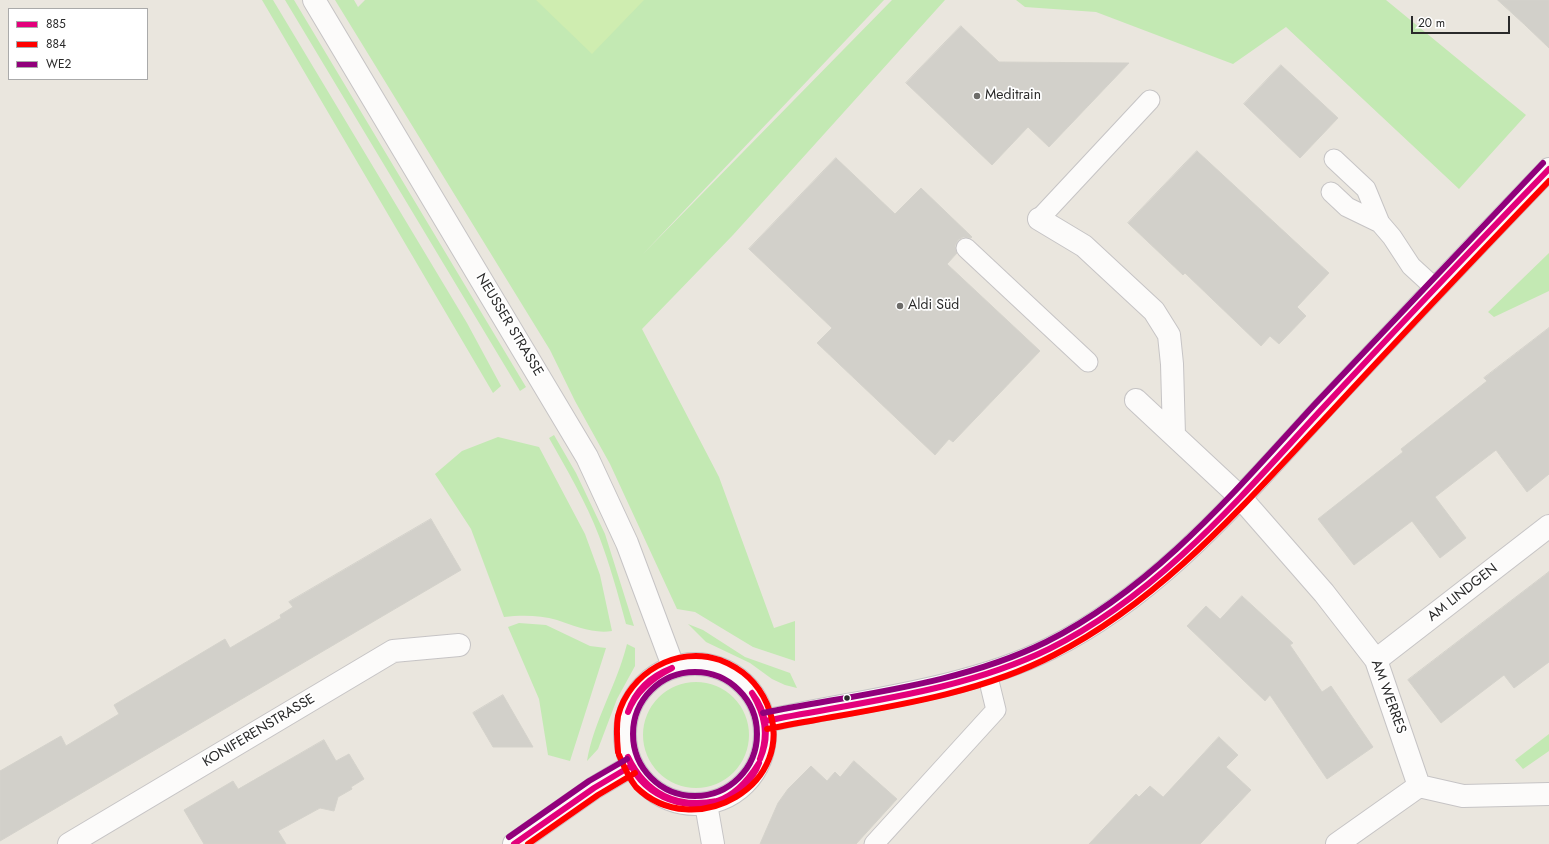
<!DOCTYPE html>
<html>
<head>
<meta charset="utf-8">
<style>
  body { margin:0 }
  #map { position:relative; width:1549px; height:844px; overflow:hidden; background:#eae6de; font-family:Jost,sans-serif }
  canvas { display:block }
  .legend { position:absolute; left:8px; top:8px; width:140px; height:72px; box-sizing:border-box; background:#fff; border:1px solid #aaa; margin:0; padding:5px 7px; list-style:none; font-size:12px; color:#2a2a2a }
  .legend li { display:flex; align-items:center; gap:8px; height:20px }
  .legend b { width:20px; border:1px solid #aaa }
  .scale { position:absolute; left:1411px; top:16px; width:99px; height:18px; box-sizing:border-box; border:2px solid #2a2a2a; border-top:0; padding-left:5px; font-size:12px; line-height:14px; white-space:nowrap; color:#2a2a2a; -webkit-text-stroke:3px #fff; paint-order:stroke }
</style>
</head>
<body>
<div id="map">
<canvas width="1549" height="844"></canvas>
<ul class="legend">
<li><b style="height:5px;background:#e3007b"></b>885</li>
<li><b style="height:5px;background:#f00"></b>884</li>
<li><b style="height:5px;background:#91007b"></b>WE2</li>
</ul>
<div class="scale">20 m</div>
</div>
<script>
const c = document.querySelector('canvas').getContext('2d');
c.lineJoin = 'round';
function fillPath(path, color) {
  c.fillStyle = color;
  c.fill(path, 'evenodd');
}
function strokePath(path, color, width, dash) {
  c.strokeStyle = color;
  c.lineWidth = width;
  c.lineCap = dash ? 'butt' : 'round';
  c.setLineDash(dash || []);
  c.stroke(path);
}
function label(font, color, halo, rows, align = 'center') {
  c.font = font + ' Jost,sans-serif';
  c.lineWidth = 3.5;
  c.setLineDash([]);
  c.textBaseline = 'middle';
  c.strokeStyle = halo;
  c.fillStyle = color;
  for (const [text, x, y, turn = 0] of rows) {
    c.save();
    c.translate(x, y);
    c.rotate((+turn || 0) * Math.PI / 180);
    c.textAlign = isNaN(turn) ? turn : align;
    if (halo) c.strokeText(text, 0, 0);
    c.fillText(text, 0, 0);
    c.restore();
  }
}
const green = new Path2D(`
  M 262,0 L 273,0 L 467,323 L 501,386 L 493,393 Z
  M 285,0 L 294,0 L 526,387 L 520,391 Z
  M 335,0 L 354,0 L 358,7 L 365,0 L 884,0 L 642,255 L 892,0 L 945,0 L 733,235 L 642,329 L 719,477 L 774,628 L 795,621 L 795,661 L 753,647 L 695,612 L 677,609 L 610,464 L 575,401 L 550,350 Z
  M 1016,0 L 1386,0 L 1526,115 L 1459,189 L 1286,27 L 1233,64 L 1096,12 L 1025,7 Z
  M 1549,253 L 1549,291 L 1494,317 L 1488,312 Z
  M 554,435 L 576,473 L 605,534 L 634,626 L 626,624 C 618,594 610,565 599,536 C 586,502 567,470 549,438 Z
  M 498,437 L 539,447 L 585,534 L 600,575 L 612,631 C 593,634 575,626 557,620 C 540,615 521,615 504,617 L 471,529 L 435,474 L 462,451 Z
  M 519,623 L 546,625 L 590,646 L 606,648 L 570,761 L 548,755 L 539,699 L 508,627 Z
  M 688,624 L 703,630 L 745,657 L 790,673 L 797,688 L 785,685 L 772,679 L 750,663 L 706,642 Z
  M 627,644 L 635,648 L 635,666 L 617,699 L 598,749 L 587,761 C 594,720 617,685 627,644 Z
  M643 735a53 53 0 1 1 106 0a53 53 0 1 1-106 0Z
  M 1549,734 L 1549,751 L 1523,769 L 1515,760 Z`);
const pitch = new Path2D(`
  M 536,0 L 644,0 L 592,54 Z`);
const building = new Path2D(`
  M 1498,0 L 1549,0 L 1549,48 L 1525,25 Z
  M 961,26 L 999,62 L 1129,63 L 1049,147 L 1028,127 L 992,165 L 906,83 Z
  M 1281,65 L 1338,118 L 1300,158 L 1244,104 Z
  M 1197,151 L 1329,273 L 1297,307 L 1306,316 L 1279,344 L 1270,336 L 1261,346 L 1185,273 L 1183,275 L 1128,223 Z
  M 836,158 L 895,214 L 921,188 L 972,237 L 971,238 L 963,237 L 958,240 L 955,246 L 957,253 L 947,264 L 1040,351 L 953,442 L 949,439 L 935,455 L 817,343 L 832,328 L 749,249 Z
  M 1549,328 L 1549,474 L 1527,492 L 1496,450 L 1435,497 L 1466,538 L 1440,558 L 1412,521 L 1354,565 L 1318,519 L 1403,452 L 1401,449 L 1487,381 L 1484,378 Z
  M 431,519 L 461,570 L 0,841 L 0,771 L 61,736 L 66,746 L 119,714 L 114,705 L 225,639 L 230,648 L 281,618 L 280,615 L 293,607 L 289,602 Z
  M 1549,572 L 1549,662 L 1514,688 L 1504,675 L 1441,723 L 1408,680 Z
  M 1242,596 L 1293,643 L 1290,645 L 1322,692 L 1331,686 L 1373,747 L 1327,779 L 1270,695 L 1265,701 L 1187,626 L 1206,606 L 1220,619 Z
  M 503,695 L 533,747 L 493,747 L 473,713 Z
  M 1219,737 L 1238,755 L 1226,767 L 1251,790 L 1200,844 L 1089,844 L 1136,794 L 1139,797 L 1150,786 L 1163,797 Z
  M 324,740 L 336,761 L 349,754 L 364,779 L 351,787 L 352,789 L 338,797 L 334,811 L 320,808 L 278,831 L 286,844 L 204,844 L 184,810 L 233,781 L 238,789 Z
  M 854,761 L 897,799 L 856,844 L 760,844 L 778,803 L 788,789 L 811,766 L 827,781 L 835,772 L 840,777 Z`);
const service = new Path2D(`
  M 1334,159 L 1366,189 L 1380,223 L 1392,237 L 1411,266 L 1435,288
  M 1331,192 L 1347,207 L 1380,223
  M 1039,219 L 1150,100
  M 966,248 L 1088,362
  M 874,844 L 996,710 L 987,673`);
const minor = new Path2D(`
  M 1039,219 L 1084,246 L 1154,311 L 1169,335 L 1172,364 L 1174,435
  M 1136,400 L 1240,497 L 1324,593 L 1376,660 L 1419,786
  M 1376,660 L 1549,526
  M 765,721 C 856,701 966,690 1049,649 C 1158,595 1239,499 1320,411 C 1396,330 1472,249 1549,169
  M 1419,786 L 1463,796 L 1549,794
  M 69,844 L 393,651 L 459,645
  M 514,844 L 594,788 L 631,766
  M 1337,844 L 1419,786`);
const secondary = new Path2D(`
  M 314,0 L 587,457 L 627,543 L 673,666
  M625 734a70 70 0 1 1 140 0a70 70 0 1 1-140 0Z
  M 706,804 L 713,844`);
const bus1 = new Path2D(`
  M 752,693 C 767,712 770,737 760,759
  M 752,693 C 765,715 769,734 760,759
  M 628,712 C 635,691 651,676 672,668
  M 628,712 C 636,691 652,678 672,668
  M 765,721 C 859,702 961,692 1049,649 C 1158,595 1239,499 1320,411 C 1395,330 1472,249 1549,169
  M 628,757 C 646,794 677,809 717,801
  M 628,757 C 639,794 682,812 717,801
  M 717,801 C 736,795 749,779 759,763
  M 717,801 C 735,797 753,780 759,763
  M 514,844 L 594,788 L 631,766`);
const bus2 = new Path2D(`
  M 767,729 C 861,710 968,700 1054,655 C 1164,599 1244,504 1328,415 C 1401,336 1475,258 1549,181
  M 618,752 C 617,741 616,728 618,716 C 629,673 677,645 720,660 C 741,668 758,683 767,704 C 801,784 694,844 636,787 C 628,777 624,767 619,755
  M 528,844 L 598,795 L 635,773`);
const bus3 = new Path2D(`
  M633 734a62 62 0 1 1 124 0a62 62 0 1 1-124 0Z
  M 763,713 C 857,694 959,685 1046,642 C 1155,587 1234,492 1315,404 C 1391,323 1467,243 1543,163
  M 509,837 L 589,781 L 627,759`);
const markers = [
  [977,96,4,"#6d6c69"],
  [900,306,4,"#6d6c69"],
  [847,698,3.5,"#2a2a2a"]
];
const poiNames = [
  ["Meditrain",985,96],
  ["Aldi Süd",908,306]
];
const streetNames = [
  ["NEUSSER STRASSE",509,325,59],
  ["AM LINDGEN",1463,593,-38],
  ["AM WERRES",1388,697,70],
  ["KONIFERENSTRASSE",259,731,-31]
];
fillPath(green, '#c3e9b3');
fillPath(pitch, '#cfedb0');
fillPath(building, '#d2d0ca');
strokePath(building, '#d4d2cb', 1);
strokePath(service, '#c6c4c5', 21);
strokePath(minor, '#c6c4c5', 24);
strokePath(secondary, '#c6c4c5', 24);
strokePath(service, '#fcfbfa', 19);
strokePath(minor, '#fcfbfa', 22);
strokePath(secondary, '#fcfbfa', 22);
strokePath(bus1, '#e3007b', 6);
strokePath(bus2, '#f00', 6);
strokePath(bus3, '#91007b', 6);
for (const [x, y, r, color] of markers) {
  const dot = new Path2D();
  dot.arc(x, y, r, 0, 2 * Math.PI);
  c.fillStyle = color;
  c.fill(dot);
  strokePath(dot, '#fff', 1.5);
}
label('14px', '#2a2a2a', '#fff', poiNames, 'left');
label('14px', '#2a2a2a', '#fff', streetNames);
</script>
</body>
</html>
